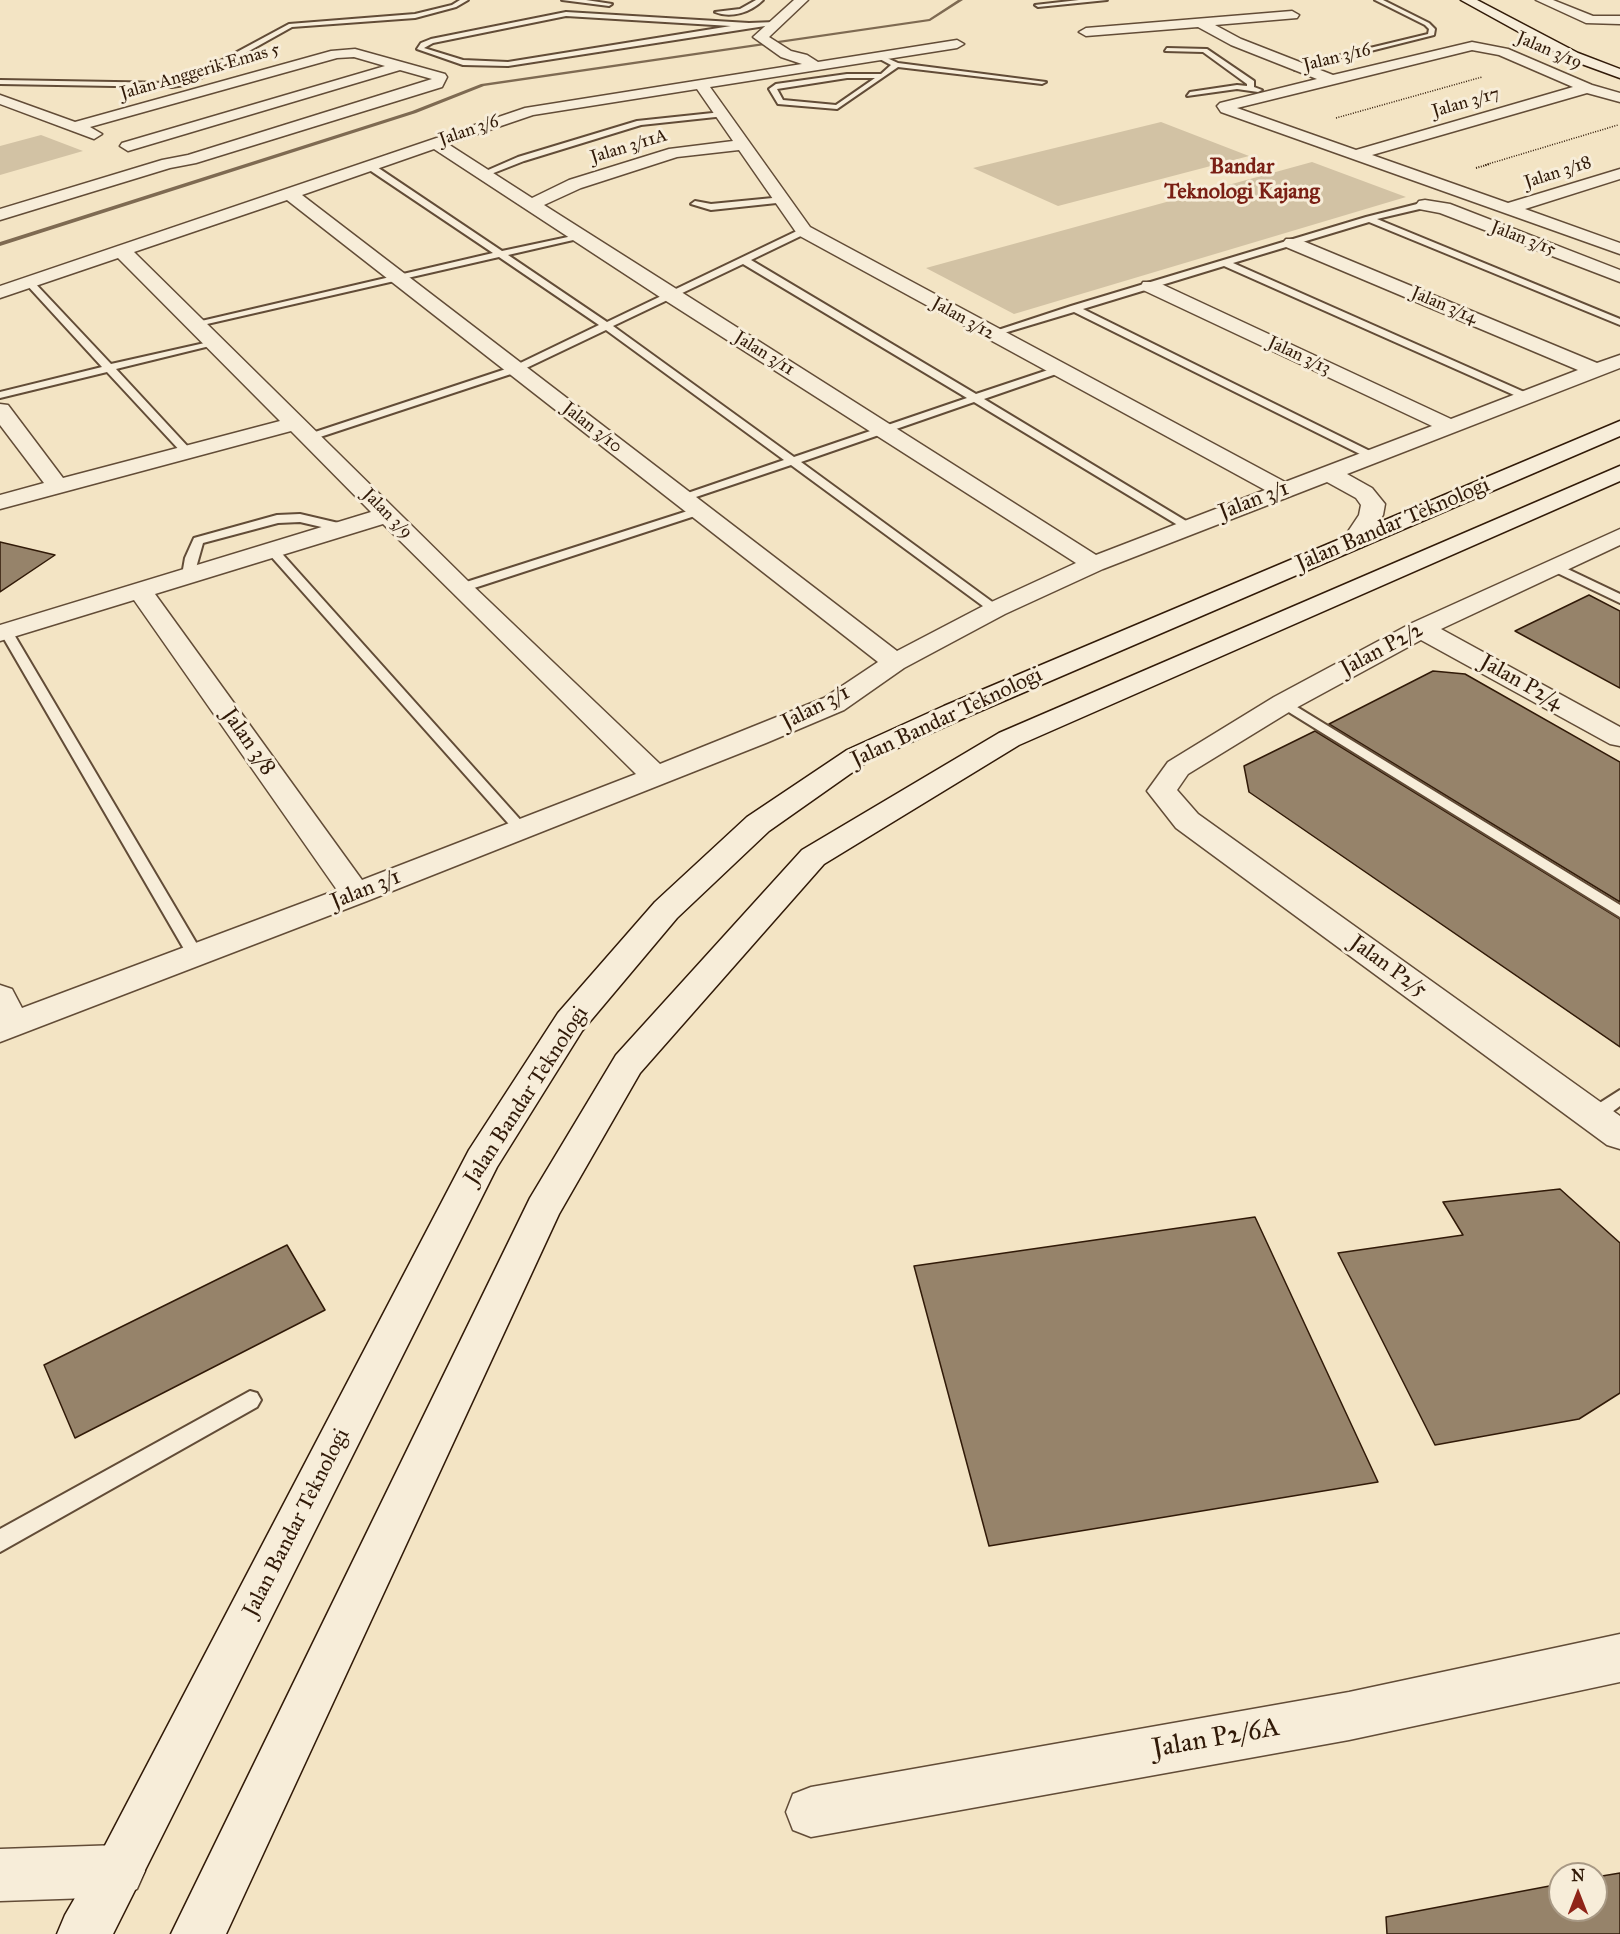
<!DOCTYPE html>
<html>
<head>
<meta charset="utf-8">
<style>
  body { margin:0 }
  #map { position:relative; width:1620px; height:1934px; overflow:hidden; background:#f3e4c4; font-family:"IM FELL Great Primer",serif }
  canvas { display:block }
  .north { position:absolute; left:1548px; top:1862px; width:60px; height:60px; box-sizing:border-box; background:#f7edd9; border:2px solid #a89985; border-radius:50%; rotate:0deg; font-size:16px; font-weight:700; line-height:24px; text-align:center; color:#311a08 }
  .north::after { content:''; display:block; margin:auto; width:21px; height:27px; background:#8f2418; clip-path:polygon(50% 0,100% 100%,50% 72%,0 100%) }
</style>
</head>
<body>
<div id="map">
<canvas width="1620" height="1934"></canvas>
<div class="north">N</div>
</div>
<script>
const c = document.querySelector('canvas').getContext('2d');
c.lineJoin = 'round';
function fillPath(path, color) {
  c.fillStyle = color;
  c.fill(path, 'evenodd');
}
function strokePath(path, color, width, dash) {
  c.strokeStyle = color;
  c.lineWidth = width;
  c.lineCap = dash ? 'butt' : 'round';
  c.setLineDash(dash || []);
  c.stroke(path);
}
function label(font, color, halo, rows, align = 'center') {
  c.font = font + ' "IM FELL Great Primer",serif';
  c.lineWidth = 6;
  c.setLineDash([]);
  c.textBaseline = 'middle';
  c.strokeStyle = halo;
  c.fillStyle = color;
  for (const [text, x, y, turn = 0] of rows) {
    c.save();
    c.translate(x, y);
    c.rotate((+turn || 0) * Math.PI / 180);
    c.textAlign = isNaN(turn) ? turn : align;
    if (halo) c.strokeText(text, 0, 0);
    c.fillText(text, 0, 0);
    c.restore();
  }
}
const green = new Path2D(`
  M 1161,122 L 1249,156 L 1058,206 L 973,168 Z
  M 41,135 L 83,151 L 0,175 L 0,146 Z
  M 1312,162 L 1406,197 L 1014,314 L 926,268 Z`);
const stream = new Path2D(`
  M 958,0 L 963,0 L 930,21 L 484,86 L 416,113 L 0,246 L 0,242 L 412,111 L 481,84 L 929,19 Z`);
const building = new Path2D(`
  M 0,542 L 55,555 L 0,592 Z
  M 1589,595 L 1620,611 L 1620,688 L 1515,631 Z
  M 1433,671 L 1465,674 L 1620,762 L 1620,902 L 1329,724 Z
  M 1315,731 L 1620,919 L 1620,1047 L 1249,792 L 1244,766 Z
  M 1560,1189 L 1620,1243 L 1620,1393 L 1579,1419 L 1435,1445 L 1338,1253 L 1463,1235 L 1443,1202 Z
  M 1255,1217 L 1378,1482 L 989,1546 L 914,1266 Z
  M 287,1245 L 325,1310 L 75,1438 L 44,1365 Z
  M 1620,1873 L 1620,1934 L 1387,1934 L 1386,1917 L 1560,1884 L 1560,1910 L 1596,1910 L 1596,1877 Z`);
const pathFar1 = new Path2D(`
  M 1336,118 L 1482,77
  M 1485,165 L 1618,125`);
const path = new Path2D(`
  M 1476,168 L 1490,164`);
const lane = new Path2D(`
  M 460,0 L 468,0 L 456,7 L 415,18 L 292,27 L 190,84 L 172,87 L 0,84 L 0,80 L 172,83 L 185,80 L 289,24 L 415,14 L 452,5 Z
  M 562,0 L 586,0 L 612,4 L 609,6 Z
  M 756,0 L 763,0 C 751,12 731,19 715,12 L 740,9 Z
  M 1079,0 L 1107,0 L 1038,7 L 1035,5 Z
  M 1375,0 L 1383,0 L 1429,23 L 1435,29 L 1434,35 L 1295,70 L 1295,66 L 1428,34 L 1429,29 L 1425,25 Z
  M 566,12 L 749,23 L 775,22 L 778,24 L 508,66 L 463,65 L 417,49 L 421,43 L 431,39 ZM 566,16 L 731,26 L 508,62 L 463,60 L 424,48 L 433,43 Z
  M 1167,48 L 1207,49 L 1254,81 L 1254,87 L 1262,90 L 1258,92 L 1237,89 L 1187,96 L 1190,92 L 1237,85 L 1247,86 L 1247,84 L 1203,52 L 1165,51 Z
  M 878,54 L 898,63 L 1046,82 L 1042,84 L 898,67 L 837,109 L 778,104 L 769,89 L 776,84 L 847,74 L 881,74 L 891,65 L 876,57 ZM 847,78 L 875,78 L 836,105 L 783,100 L 777,89 Z
  M 722,112 L 726,114 L 725,116 L 641,125 L 524,161 L 486,176 L 479,174 L 518,157 L 637,121 Z
  M 365,163 L 371,163 L 502,251 L 582,234 L 582,238 L 508,255 L 607,322 L 801,229 L 807,229 L 807,233 L 751,260 L 976,394 L 1054,368 L 1062,368 L 1062,372 L 984,399 L 1196,527 L 1190,531 L 1186,530 L 974,402 L 801,462 L 1002,609 L 1001,612 L 991,612 L 791,465 L 687,500 L 679,500 L 679,496 L 784,460 L 606,330 L 520,371 L 314,439 L 306,439 L 306,435 L 512,367 L 599,325 L 499,257 L 194,327 L 192,325 L 197,322 L 493,253 L 365,167 ZM 743,264 L 967,398 L 794,457 L 613,326 Z
  M 783,197 L 787,200 L 786,202 L 711,210 L 691,204 L 695,201 L 711,204 Z
  M 1425,202 L 1428,203 L 1428,207 L 1377,219 L 1620,319 L 1620,325 L 1369,222 L 1233,263 L 1531,395 L 1531,399 L 1523,399 L 1224,266 L 1083,309 L 1376,454 L 1376,458 L 1368,458 L 1074,312 L 994,336 L 986,334 L 1071,306 L 1366,217 Z
  M 26,280 L 32,280 L 111,364 L 218,340 L 218,344 L 116,369 L 191,450 L 191,454 L 183,454 L 107,372 L 0,398 L 0,392 L 102,367 L 26,284 Z
  M 700,507 L 704,509 L 704,513 L 465,591 L 461,592 L 455,588 L 457,585 Z
  M 300,514 L 347,525 L 349,528 L 343,532 L 300,522 L 278,523 L 203,543 L 194,575 L 188,579 L 182,575 L 185,558 L 194,538 L 277,515 Z
  M 272,546 L 276,547 L 525,825 L 528,828 L 525,831 L 515,831 L 268,553 L 268,547 Z
  M 1555,563 L 1620,594 L 1620,603 L 1551,570 L 1549,567 Z
  M 6,627 L 12,631 L 204,956 L 202,960 L 190,960 L 188,956 L 0,632 L 1,628 Z
  M 1284,699 L 1620,905 L 1620,917 L 1279,706 L 1277,703 Z
  M 1620,1090 L 1620,1106 C 1610,1113 1599,1125 1587,1121 L 1584,1116 L 1587,1111 Z
  M 250,1391 L 257,1393 L 261,1400 L 257,1407 L 0,1552 L 0,1529 Z`);
const street = new Path2D(`
  M 794,0 L 808,0 L 769,37 L 791,51 L 807,55 L 818,62 L 957,40 L 964,44 L 957,48 L 710,87 L 810,227 L 1285,482 L 1432,426 L 1143,290 L 1141,286 L 1143,282 L 1157,282 L 1451,419 L 1578,370 L 1286,247 L 1283,243 L 1286,239 L 1298,239 L 1597,363 L 1620,355 L 1620,368 L 1347,474 L 1372,488 L 1385,504 L 1383,515 L 1362,547 L 1353,549 L 1344,547 L 1341,542 L 1359,515 L 1361,505 L 1356,498 L 1327,482 L 1103,569 L 1005,614 L 904,668 L 844,710 L 766,743 L 367,901 L 0,1042 L 0,985 L 12,989 L 22,1008 L 337,890 L 134,600 L 0,641 L 0,625 L 371,512 L 291,431 L 0,509 L 0,495 L 44,483 L 0,425 L 0,404 L 8,405 L 63,478 L 280,421 L 118,258 L 0,298 L 0,286 L 525,108 L 802,64 L 781,57 L 753,37 ZM 697,89 L 733,141 L 669,149 L 569,180 L 532,198 L 448,144 L 533,115 ZM 434,149 L 663,299 L 1076,563 L 987,604 L 897,651 L 302,195 ZM 739,150 L 798,235 L 1265,490 L 1096,555 L 544,205 L 581,188 L 677,157 ZM 287,200 L 878,662 L 824,698 L 660,764 L 470,583 L 134,252 ZM 383,524 L 636,774 L 362,880 L 155,594 Z
  M 1536,0 L 1553,0 L 1593,16 L 1620,16 L 1620,24 L 1586,23 Z
  M 1292,11 L 1299,15 L 1297,18 L 1215,25 L 1241,39 L 1333,75 L 1472,42 L 1508,49 L 1592,85 L 1620,93 L 1620,102 L 1587,93 L 1372,155 L 1508,203 L 1620,169 L 1620,179 L 1525,209 L 1620,243 L 1620,254 L 1221,112 L 1217,106 L 1220,103 L 1317,79 L 1231,45 L 1198,27 L 1086,36 L 1079,32 L 1086,28 ZM 1472,50 L 1499,55 L 1573,87 L 1356,150 L 1237,108 Z
  M 355,49 L 445,74 L 447,77 L 442,87 L 196,163 L 170,168 L 0,220 L 0,209 L 162,160 L 188,155 L 432,79 L 400,70 L 128,151 L 120,146 L 122,143 L 385,66 L 354,57 L 337,58 L 90,127 L 102,134 L 94,139 L 0,104 L 0,95 L 75,122 L 331,51 Z
  M 1425,200 L 1450,204 L 1620,270 L 1620,282 L 1440,213 L 1419,209 L 1416,205 L 1419,201 Z
  M 1620,529 L 1620,545 L 1441,629 L 1620,727 L 1620,746 L 1610,744 L 1421,640 L 1294,709 L 1188,774 L 1177,790 L 1198,814 L 1620,1116 L 1620,1149 L 1607,1145 L 1176,828 L 1147,791 L 1168,762 L 1274,697 L 1412,623 Z
  M 1620,1634 L 1620,1682 L 1349,1740 L 811,1837 L 793,1830 L 786,1812 L 793,1794 L 811,1787 L 1349,1692 Z
  M 119,1845 L 137,1853 L 145,1871 L 137,1889 L 119,1897 L 0,1901 L 0,1849 Z`);
const secondary = new Path2D(`
  M 1461,0 L 1477,0 L 1578,53 L 1620,69 L 1620,78 L 1568,59 Z
  M 1620,421 L 1620,436 L 964,718 L 867,762 L 769,831 L 677,918 L 582,1031 L 497,1167 L 113,1934 L 57,1934 L 65,1915 L 101,1853 L 469,1150 L 558,1013 L 655,902 L 747,817 L 847,750 L 944,706 Z
  M 1620,466 L 1620,481 L 1019,745 L 824,864 L 640,1073 L 559,1214 L 226,1934 L 171,1934 L 530,1198 L 616,1055 L 802,850 L 999,733 Z`);
const farStreetnames = [
  ["Jalan 3/19",1549,51,23],
  ["Jalan 3/16",1337,58,-14],
  ["Jalan Anggerik Emas 5",200,72,-16],
  ["Jalan 3/17",1466,103,-16],
  ["Jalan 3/6",469,131,-19],
  ["Jalan 3/11A",629,147,-17],
  ["Jalan 3/18",1558,173,-18],
  ["Jalan 3/15",1523,239,21],
  ["Jalan 3/14",1444,306,23],
  ["Jalan 3/12",963,319,29],
  ["Jalan 3/11",764,354,32],
  ["Jalan 3/13",1299,356,25],
  ["Jalan 3/10",592,428,38],
  ["Jalan 3/9",387,514,45]
];
const farQuarternames = [
  ["Bandar",1242,168],
  ["Teknologi Kajang",1242,193]
];
const streetNames = [
  ["Jalan 3/1",1254,501,-21],
  ["Jalan Bandar Teknologi",1393,525,-23],
  ["Jalan P2/2",1382,650,-28],
  ["Jalan P2/4",1521,683,29],
  ["Jalan 3/1",816,708,-27],
  ["Jalan Bandar Teknologi",947,718,-25],
  ["Jalan 3/8",248,742,55],
  ["Jalan 3/1",366,890,-22],
  ["Jalan P2/5",1388,967,36],
  ["Jalan Bandar Teknologi",527,1096,-57],
  ["Jalan Bandar Teknologi",297,1523,-63]
];
const nearStreetnames = [
  ["Jalan P2/6A",1216,1739,-10]
];
fillPath(green, '#d2c2a4');
fillPath(stream, '#7e6a52');
fillPath(building, '#96836a');
strokePath(building, '#311a08', 1.5);
strokePath(lane, '#624c37', 4);
strokePath(street, '#624c37', 3);
strokePath(secondary, '#311a08', 3);
strokePath(pathFar1, '#311a08', 1.5, [1, 1.5]);
strokePath(path, '#311a08', 2, [1, 1.5]);
fillPath(lane, '#f7edd9');
fillPath(street, '#f7edd9');
fillPath(secondary, '#f7edd9');
label('18px', '#311a08', '#f7edd9', farStreetnames);
label('bold 22px', '#7a1f14', '#f7edd9', farQuarternames);
label('22px', '#311a08', '#f7edd9', streetNames);
label('27px', '#311a08', '#f7edd9', nearStreetnames);
</script>
</body>
</html>
